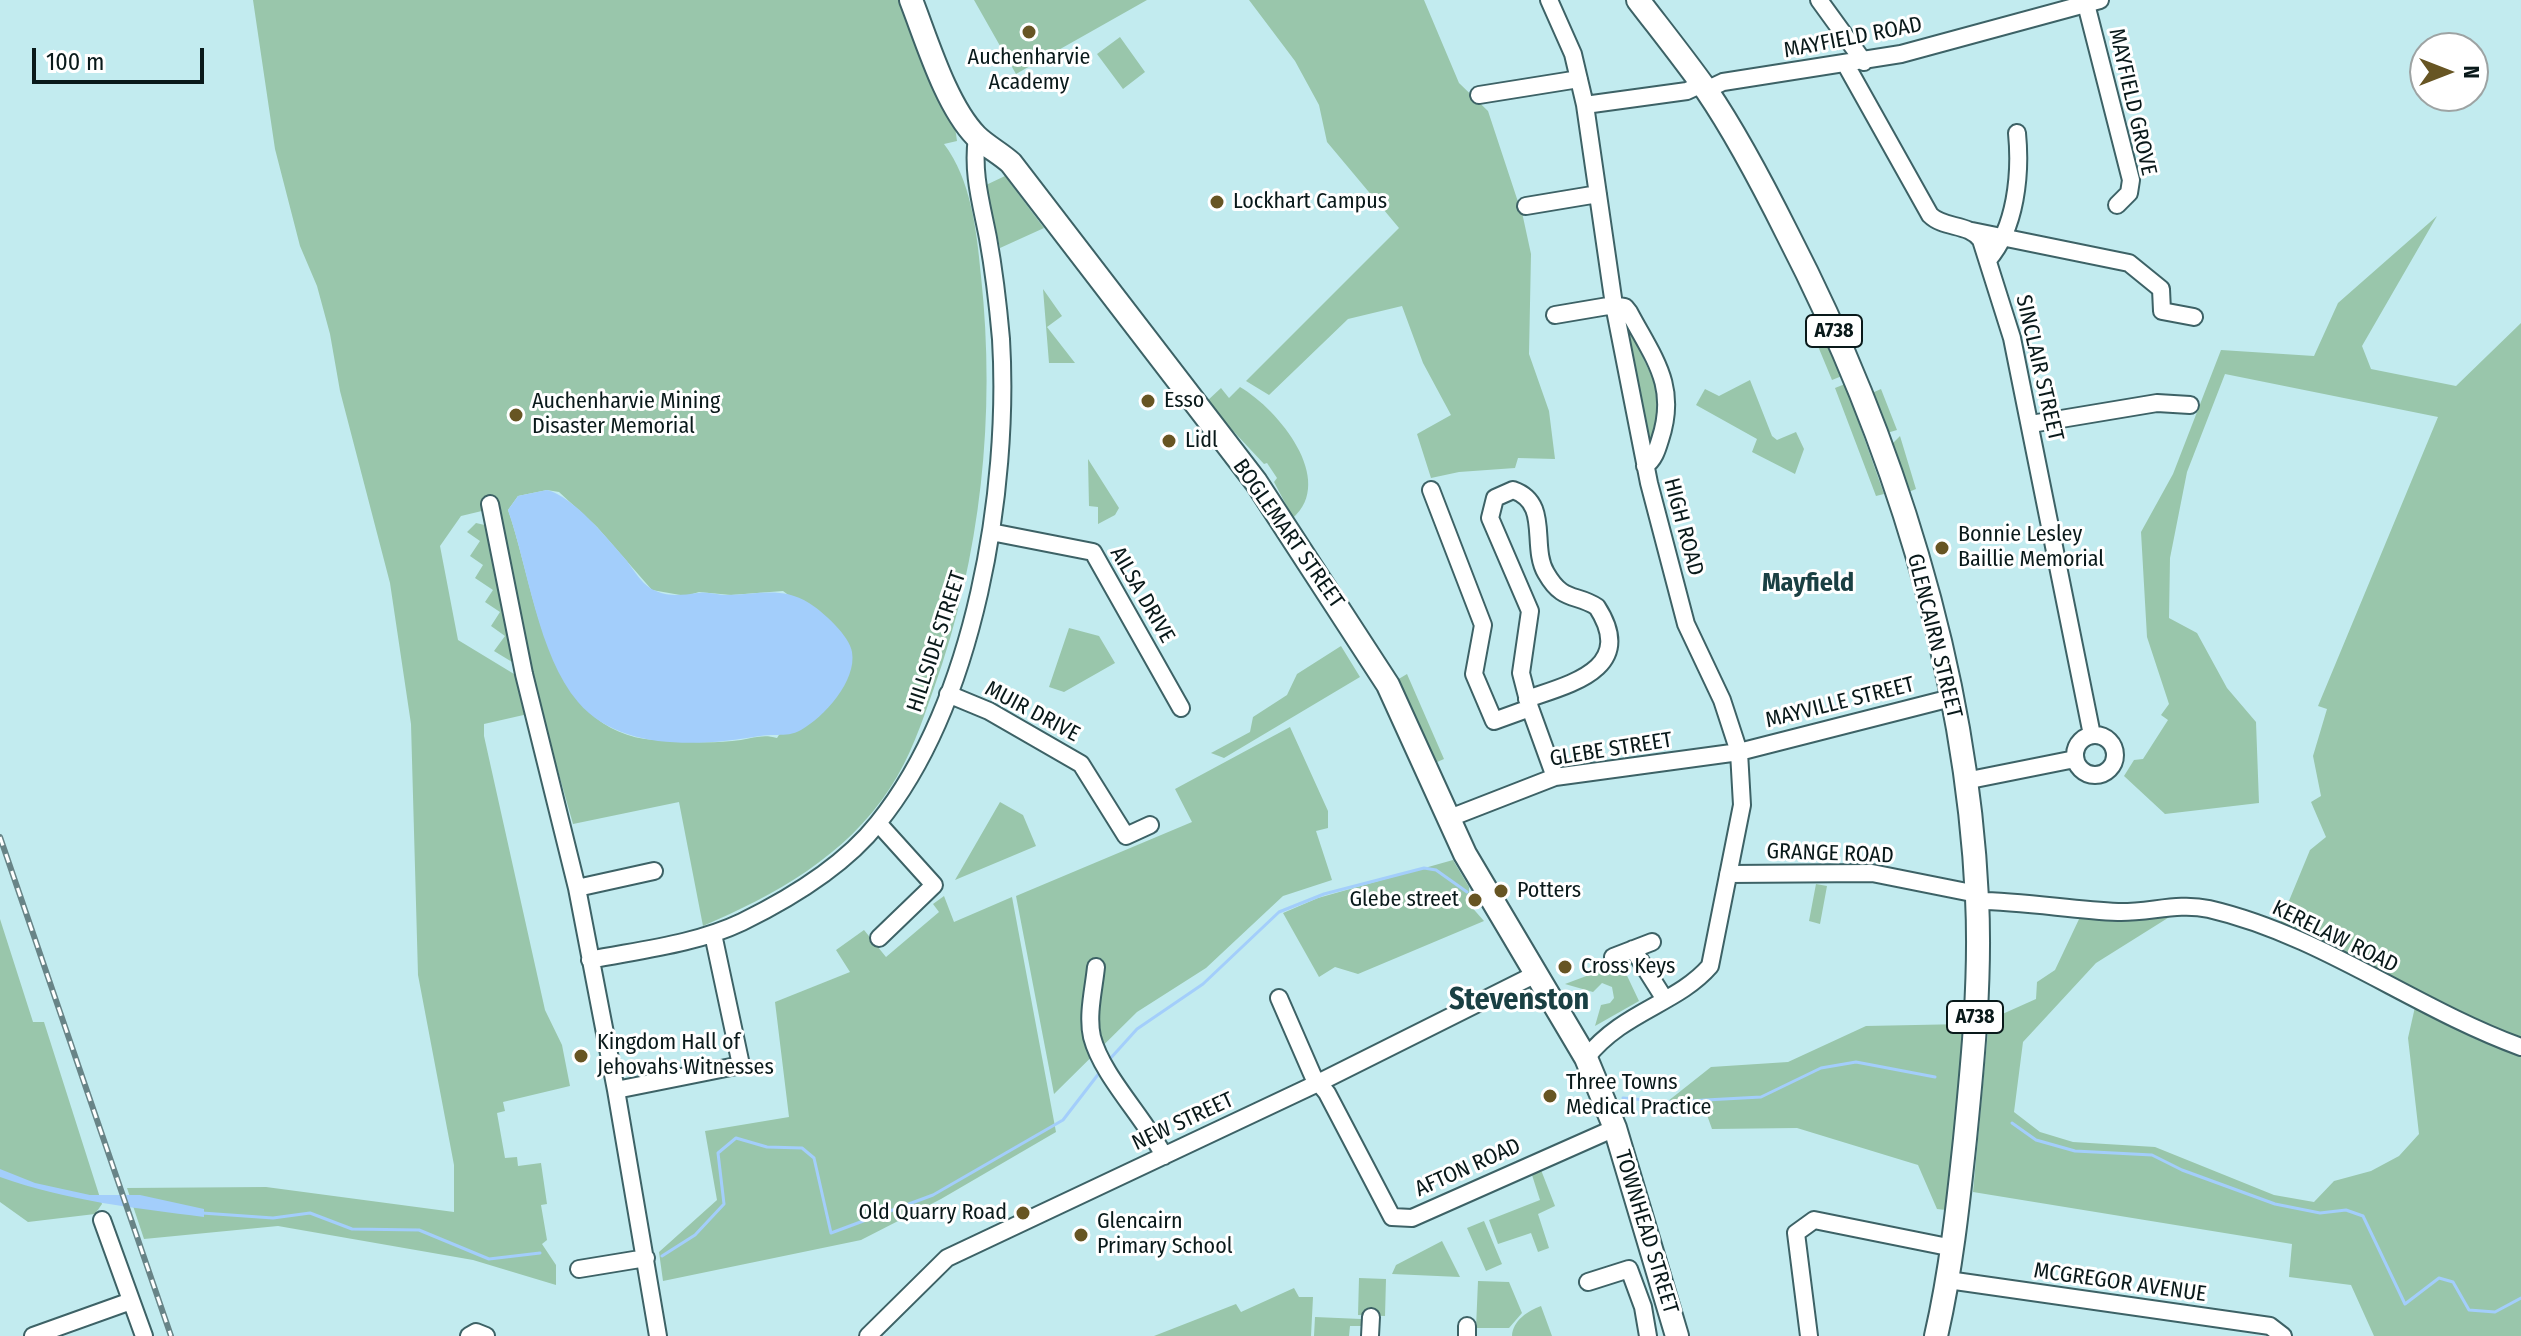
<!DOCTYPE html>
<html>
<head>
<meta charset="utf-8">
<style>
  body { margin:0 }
  #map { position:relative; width:2521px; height:1336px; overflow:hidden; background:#c2ebef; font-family:"Fira Sans Condensed",sans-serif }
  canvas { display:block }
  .north { position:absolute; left:2409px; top:32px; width:80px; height:80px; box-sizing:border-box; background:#fff; border:2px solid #9da3a3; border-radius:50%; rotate:90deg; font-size:22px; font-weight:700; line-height:32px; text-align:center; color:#09191a }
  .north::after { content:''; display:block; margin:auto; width:28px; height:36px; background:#675523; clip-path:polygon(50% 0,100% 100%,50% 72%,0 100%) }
  .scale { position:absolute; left:32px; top:48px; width:172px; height:36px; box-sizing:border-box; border:4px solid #09191a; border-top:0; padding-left:10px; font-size:24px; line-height:28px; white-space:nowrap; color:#09191a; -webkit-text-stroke:6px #fff; paint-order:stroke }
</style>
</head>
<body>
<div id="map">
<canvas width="2521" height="1336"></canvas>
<div class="north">N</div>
<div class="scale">100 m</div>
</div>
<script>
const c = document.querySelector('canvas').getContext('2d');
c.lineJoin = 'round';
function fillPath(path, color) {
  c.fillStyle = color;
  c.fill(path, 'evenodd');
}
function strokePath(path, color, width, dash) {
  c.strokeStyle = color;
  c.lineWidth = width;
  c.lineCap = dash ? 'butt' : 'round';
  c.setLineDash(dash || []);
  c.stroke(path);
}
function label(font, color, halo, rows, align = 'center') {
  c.font = font + ' "Fira Sans Condensed",sans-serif';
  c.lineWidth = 6;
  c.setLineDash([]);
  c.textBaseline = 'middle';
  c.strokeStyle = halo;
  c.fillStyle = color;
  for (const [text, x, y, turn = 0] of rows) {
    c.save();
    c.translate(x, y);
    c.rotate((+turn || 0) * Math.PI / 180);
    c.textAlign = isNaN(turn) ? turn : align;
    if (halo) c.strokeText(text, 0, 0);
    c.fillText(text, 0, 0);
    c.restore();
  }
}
const green = new Path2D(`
  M 253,0 L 902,0 L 954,120 L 957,141 L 944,144 C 971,179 977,232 981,276 C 996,416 981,556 934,688 C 922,722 910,758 890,788 C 846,856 775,895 703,926 L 679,802 L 573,824 L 524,651 L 494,497 L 485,498 L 486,510 L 461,516 L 440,546 L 458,640 L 519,677 L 528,714 L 484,724 L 484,736 L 545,1010 L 562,1045 L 570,1086 L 503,1102 L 505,1111 L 497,1113 L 505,1158 L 517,1157 L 518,1166 L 541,1163 L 547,1204 L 541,1205 L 547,1240 L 542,1244 L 556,1265 L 556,1285 L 473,1260 L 278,1226 L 144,1239 L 127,1188 L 266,1187 L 454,1212 L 454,1165 L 418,975 L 411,724 L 390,583 L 340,391 L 330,334 L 317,286 L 300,246 L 275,149 ZM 547,490 L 559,492 L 597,527 L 652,590 L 686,596 L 699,592 L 731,595 L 783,591 L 843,635 L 777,738 C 763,734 754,738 741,740 C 713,744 683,742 655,740 C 545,733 536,589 508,510 L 518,496 Z
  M 974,0 L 1147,0 L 1016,74 Z
  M 1249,0 L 1424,0 L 1459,83 L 1488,111 L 1523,217 L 1531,254 L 1529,354 L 1549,411 L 1555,459 L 1518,458 L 1515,468 L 1459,472 L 1431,478 L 1417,434 L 1451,415 L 1423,363 L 1402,306 L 1348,319 L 1269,395 L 1246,381 L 1399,228 L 1327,142 L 1319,105 L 1295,61 Z
  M 1120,37 L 1145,72 L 1123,89 L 1097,54 Z
  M 1005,176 L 1044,228 L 1000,248 L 986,185 Z
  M 2437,216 L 2362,346 L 2371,369 L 2456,386 L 2521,323 L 2521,1039 C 2438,1006 2363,953 2279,925 L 2310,850 L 2326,837 L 2311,802 L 2321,796 L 2313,756 L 2327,709 L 2318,706 L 2438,417 L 2225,374 L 2187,472 L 2170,558 L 2169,618 L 2197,633 L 2227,688 L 2256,722 L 2259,803 L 2165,814 L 2124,776 L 2134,760 L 2143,759 L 2168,720 L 2161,715 L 2169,704 L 2147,637 L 2141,532 L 2173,474 L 2221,350 L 2314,356 L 2338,303 Z
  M 1043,289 L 1062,316 L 1047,327 L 1075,363 L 1049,363 Z
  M 1622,314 L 1656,385 L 1659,402 L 1651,440 L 1646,444 Z
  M 1823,335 L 1842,376 L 1832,380 L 1815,339 Z
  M 1750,380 L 1772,436 L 1777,440 L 1796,432 L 1804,449 L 1795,474 L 1752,452 L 1757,439 L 1696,405 L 1705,389 L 1719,396 Z
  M 1845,384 L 1884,494 L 1876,496 L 1835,388 Z
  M 1240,387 C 1279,410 1336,480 1293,518 L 1274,482 L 1277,478 L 1267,463 L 1264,464 L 1206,402 L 1221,388 L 1229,398 Z
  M 1881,389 L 1897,430 L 1887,433 L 1872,393 Z
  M 1900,436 L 1916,489 L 1906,493 L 1891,445 Z
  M 1088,459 L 1119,508 L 1115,515 L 1098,524 L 1098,507 L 1089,506 Z
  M 476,523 L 489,526 L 517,665 L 494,651 L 505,636 L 491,626 L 500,612 L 485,602 L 493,590 L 475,578 L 483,565 L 470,556 L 480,541 L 467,532 Z
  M 1069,628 L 1099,636 L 1115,663 L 1064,692 L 1049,687 Z
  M 1341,646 L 1360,677 L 1224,758 L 1211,753 L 1250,732 L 1253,717 L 1287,695 L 1297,674 Z
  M 1407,674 L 1444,759 L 1435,763 L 1397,680 Z
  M 1290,727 L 1328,811 L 1328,828 L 1316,831 L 1332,880 L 1283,896 L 1206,968 L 1137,1012 L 1054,1094 L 1016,896 L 1192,822 L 1175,789 Z
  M 1000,802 L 1023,815 L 1036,846 L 955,880 Z
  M 1453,860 L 1469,887 L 1469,904 L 1484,921 L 1358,974 L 1335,967 L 1319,977 L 1283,913 L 1318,898 Z
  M 1816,884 L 1827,886 L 1820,924 L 1809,921 Z
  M 944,896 L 954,922 L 1012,897 L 1056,1132 L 941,1199 L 861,1240 L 663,1281 L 659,1252 L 717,1200 L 705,1131 L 789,1117 L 775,1002 L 850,972 L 836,950 L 864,930 L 886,957 L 939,912 L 933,904 Z
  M 2171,916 L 2096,963 L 2023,1042 L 2014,1112 L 2040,1132 L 2073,1142 L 2155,1147 L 2274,1195 L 2314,1202 L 2334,1181 L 2371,1171 L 2399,1156 L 2419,1134 L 2408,1038 L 2415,1007 L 2521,1055 L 2521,1336 L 2374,1336 L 2351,1285 L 2289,1277 L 2292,1244 L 1973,1192 L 1989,1020 L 2036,999 L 2037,982 L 2055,970 L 2080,917 Z
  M 0,919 L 33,1022 L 44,1022 L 102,1204 L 95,1214 L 28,1222 L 0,1202 Z
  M 1621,963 L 1639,1001 L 1595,1026 L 1601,1005 L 1610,1003 L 1614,998 L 1612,987 L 1602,983 L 1593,992 L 1565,984 Z
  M 1965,1024 L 1946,1210 L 1937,1209 L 1918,1165 L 1797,1128 L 1712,1129 L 1707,1115 L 1663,1105 L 1711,1067 L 1788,1062 L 1866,1026 Z
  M 1541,1170 L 1555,1206 L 1538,1214 L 1549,1248 L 1538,1252 L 1531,1233 L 1498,1244 L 1489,1220 L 1540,1200 L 1532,1175 Z
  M 1484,1221 L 1502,1264 L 1486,1271 L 1467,1228 Z
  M 1442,1241 L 1460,1277 L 1392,1274 L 1396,1265 Z
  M 1359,1278 L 1386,1279 L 1385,1316 L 1358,1315 Z
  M 1478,1281 L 1509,1282 L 1522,1313 L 1509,1328 L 1476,1328 Z
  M 1294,1288 L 1299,1297 L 1313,1297 L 1311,1336 L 1154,1336 L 1236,1304 L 1241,1312 Z
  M 1541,1306 L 1552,1336 L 1512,1336 C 1513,1320 1528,1311 1541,1306 Z
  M 1315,1317 L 1361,1319 L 1361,1326 L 1350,1326 L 1349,1336 L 1314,1336 Z`);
const water = new Path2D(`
  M 547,490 C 573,496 609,540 627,561 C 634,571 644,587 656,591 C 670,597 683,595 697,593 C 706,591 718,595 727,595 C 757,595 781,586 809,603 C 822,611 850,636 852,652 C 857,681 824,717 801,730 C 787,738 774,733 760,736 C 703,746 620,752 578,702 C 538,655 528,567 508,510 L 518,496 Z
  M 0,1169 L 35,1183 L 90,1195 L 140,1195 L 204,1209 L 204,1217 C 135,1208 67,1201 0,1177 Z`);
const stream = new Path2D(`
  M 1109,1060 L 1137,1029 L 1203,984 L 1279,912 L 1324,894 L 1424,868 L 1436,870 L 1467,892
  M 1623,1098 L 1669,1102 L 1761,1097 L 1821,1068 L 1856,1062 L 1935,1077
  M 2012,1123 L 2036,1140 L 2075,1151 L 2152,1155 L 2182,1170 L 2275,1204 L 2320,1213 L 2346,1210 L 2363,1216 L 2405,1304 L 2439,1278 L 2453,1282 L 2469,1310 L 2495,1312 L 2521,1298
  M 202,1213 L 273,1218 L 310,1213 L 352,1229 L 419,1230 L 489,1259 L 540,1253
  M 662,1256 L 695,1235 L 724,1204 L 718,1153 L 736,1138 L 767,1147 L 802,1148 L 814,1158 L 831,1233 L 933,1195 L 1063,1120 L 1100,1072`);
const minor = new Path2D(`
  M 1549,0 L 1573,54 L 1585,105 L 1614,305 L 1649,483 L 1686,624 L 1722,700 L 1739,752 L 1742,805 L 1710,966 C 1677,1004 1623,1011 1586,1058
  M 1819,0 L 1864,62
  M 2086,4 L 2131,180 L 2129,193 L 2117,205
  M 1846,65 L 1930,215 C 1944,229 1969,223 1981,240 L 2012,338 L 2092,735
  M 1706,90 L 1723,82 L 1901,54 L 2100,0
  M 1479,95 L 1579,79
  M 1585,105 L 1687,91 L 1702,84
  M 1526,206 L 1598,194
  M 1972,231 L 2129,263 L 2161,289 L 2162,311 L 2194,317
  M 1988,260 C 2016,228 2021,174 2017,133
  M 1555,315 L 1614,305 L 1625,307 L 1629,312 C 1654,359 1678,386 1660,440 C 1657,450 1654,460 1645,466
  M 2031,424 L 2157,403 L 2190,405
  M 1431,490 L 1483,625 L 1474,674 L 1494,721 L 1530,708
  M 490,504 L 524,674 L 577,888 L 616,1090 L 658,1336
  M 991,532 L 1093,552 L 1181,708
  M 948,694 L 989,711 L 1081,764 L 1126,836 L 1150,825
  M 1527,699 C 1570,684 1637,669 1597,607 C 1576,593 1563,603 1546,573 C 1530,546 1551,503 1513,490 L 1495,498 L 1490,518 L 1530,611 L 1521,673 L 1530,708 L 1555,777
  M2075 755a20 20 0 1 1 40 0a20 20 0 1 1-40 0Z
  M 1965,781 L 2075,759
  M 1447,819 L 1555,777 L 1739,752 L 1951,698
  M 878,823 L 934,885 L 879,938
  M 1728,874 L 1872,873 L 1977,894
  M 577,888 L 654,871
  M 1977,901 C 2024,901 2071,910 2118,912 C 2149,913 2178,902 2209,909 C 2321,935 2414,1008 2521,1047
  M 1633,949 L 1664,998
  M 1613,957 L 1652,942
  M 590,960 C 640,950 696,944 742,922 C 791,898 844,866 878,823 C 975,703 1010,490 1001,339 C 998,305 994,271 988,238 C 981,202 972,173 977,137
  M 1096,967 C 1094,988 1087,1015 1092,1037 C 1102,1076 1145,1118 1164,1156
  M 1279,998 L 1313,1076 L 1327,1093 L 1392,1217 L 1412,1218 L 1615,1128
  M 616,1090 L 741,1065 L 713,934
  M 102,1220 L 144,1336
  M 579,1269 L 646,1258
  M 1948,1280 L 2270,1326 L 2283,1336
  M 1588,1282 L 1629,1269 L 1643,1307 L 1648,1336
  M 33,1336 L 131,1301
  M 469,1336 L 476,1332 L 486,1336
  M 868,1336 L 947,1258 L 1318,1083 L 1536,974
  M 1370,1336 L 1371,1317
  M 1467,1336 L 1467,1326
  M 1809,1336 L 1796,1233 L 1814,1220 L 1953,1248`);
const major = new Path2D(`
  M 911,0 C 927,41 946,105 976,136 C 986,146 1000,153 1011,163 L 1256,482 L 1388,685 L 1465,854 L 1586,1058 L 1615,1128 L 1677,1336
  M 1638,0 C 1661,30 1685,60 1707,91 C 1737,135 1763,185 1787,233 C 1892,436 1966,668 1977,898 C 1981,978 1973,1059 1965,1139 C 1958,1205 1951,1271 1936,1336`);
const rail = new Path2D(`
  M 0,837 L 171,1336`);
const markers = [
  [1029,32,8,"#675523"],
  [1217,202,8,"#675523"],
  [1148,401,8,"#675523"],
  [516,415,8,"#675523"],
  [1169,441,8,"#675523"],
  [1942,548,8,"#675523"],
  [1501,891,8,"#675523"],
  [1475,900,8,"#675523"],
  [1565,967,8,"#675523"],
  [581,1056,8,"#675523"],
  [1550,1096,8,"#675523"],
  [1023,1213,8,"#675523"],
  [1081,1235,8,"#675523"]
];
const shields = [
  [1834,331,56],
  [1975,1017,56]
];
const shieldNames = [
  ["A738",1834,331],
  ["A738",1975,1017]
];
const streetNames = [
  ["MAYFIELD ROAD",1853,38,-11],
  ["MAYFIELD GROVE",2132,102,77],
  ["SINCLAIR STREET",2039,368,77],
  ["HIGH ROAD",1683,527,75],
  ["BOGLEMART STREET",1288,534,55],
  ["AILSA DRIVE",1142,595,60],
  ["GLENCAIRN STREET",1934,636,76],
  ["HILLSIDE STREET",937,642,-72],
  ["MAYVILLE STREET",1840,703,-14],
  ["MUIR DRIVE",1032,712,28],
  ["GLEBE STREET",1611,750,-9],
  ["GRANGE ROAD",1830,854,2],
  ["KERELAW ROAD",2335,937,26],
  ["NEW STREET",1183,1122,-25],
  ["AFTON ROAD",1468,1168,-24],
  ["TOWNHEAD STREET",1646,1232,73],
  ["MCGREGOR AVENUE",2120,1283,8]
];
const poiNames = [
  ["Auchenharvie",1029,58,"center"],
  ["Academy",1029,83,"center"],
  ["Lockhart Campus",1233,202],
  ["Esso",1164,401],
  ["Auchenharvie Mining",532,402],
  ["Disaster Memorial",532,427],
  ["Lidl",1185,441],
  ["Bonnie Lesley",1958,535],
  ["Baillie Memorial",1958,560],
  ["Potters",1517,891],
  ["Glebe street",1459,900,"right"],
  ["Cross Keys",1581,967],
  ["Kingdom Hall of",597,1043],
  ["Jehovahs Witnesses",597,1068],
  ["Three Towns",1566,1083],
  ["Medical Practice",1566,1108],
  ["Old Quarry Road",1007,1213,"right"],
  ["Glencairn",1097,1222],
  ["Primary School",1097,1247]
];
const quarterNames = [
  ["Mayfield",1808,584]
];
const districtNames = [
  ["Stevenston",1519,1001]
];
fillPath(green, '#99c6ab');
fillPath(water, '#a3cefb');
strokePath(stream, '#a3cefb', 3);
strokePath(minor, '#3d6266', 20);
strokePath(major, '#3d6266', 26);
strokePath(minor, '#fff', 16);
strokePath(major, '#fff', 22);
strokePath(rail, '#688487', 6);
strokePath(rail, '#fff', 3, [9]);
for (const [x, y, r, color] of markers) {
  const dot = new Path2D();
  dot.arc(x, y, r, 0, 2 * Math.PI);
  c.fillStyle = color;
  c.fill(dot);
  strokePath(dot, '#fff', 3);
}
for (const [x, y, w] of shields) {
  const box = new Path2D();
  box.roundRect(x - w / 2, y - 16, w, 32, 6);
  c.fillStyle = '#fff';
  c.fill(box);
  strokePath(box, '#09191a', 2);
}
label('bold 20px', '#09191a', null, shieldNames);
label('22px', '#09191a', '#fff', streetNames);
label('22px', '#09191a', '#fff', poiNames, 'left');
label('bold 26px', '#1a4043', '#fff', quarterNames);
label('bold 30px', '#1a4043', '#fff', districtNames);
</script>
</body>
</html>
